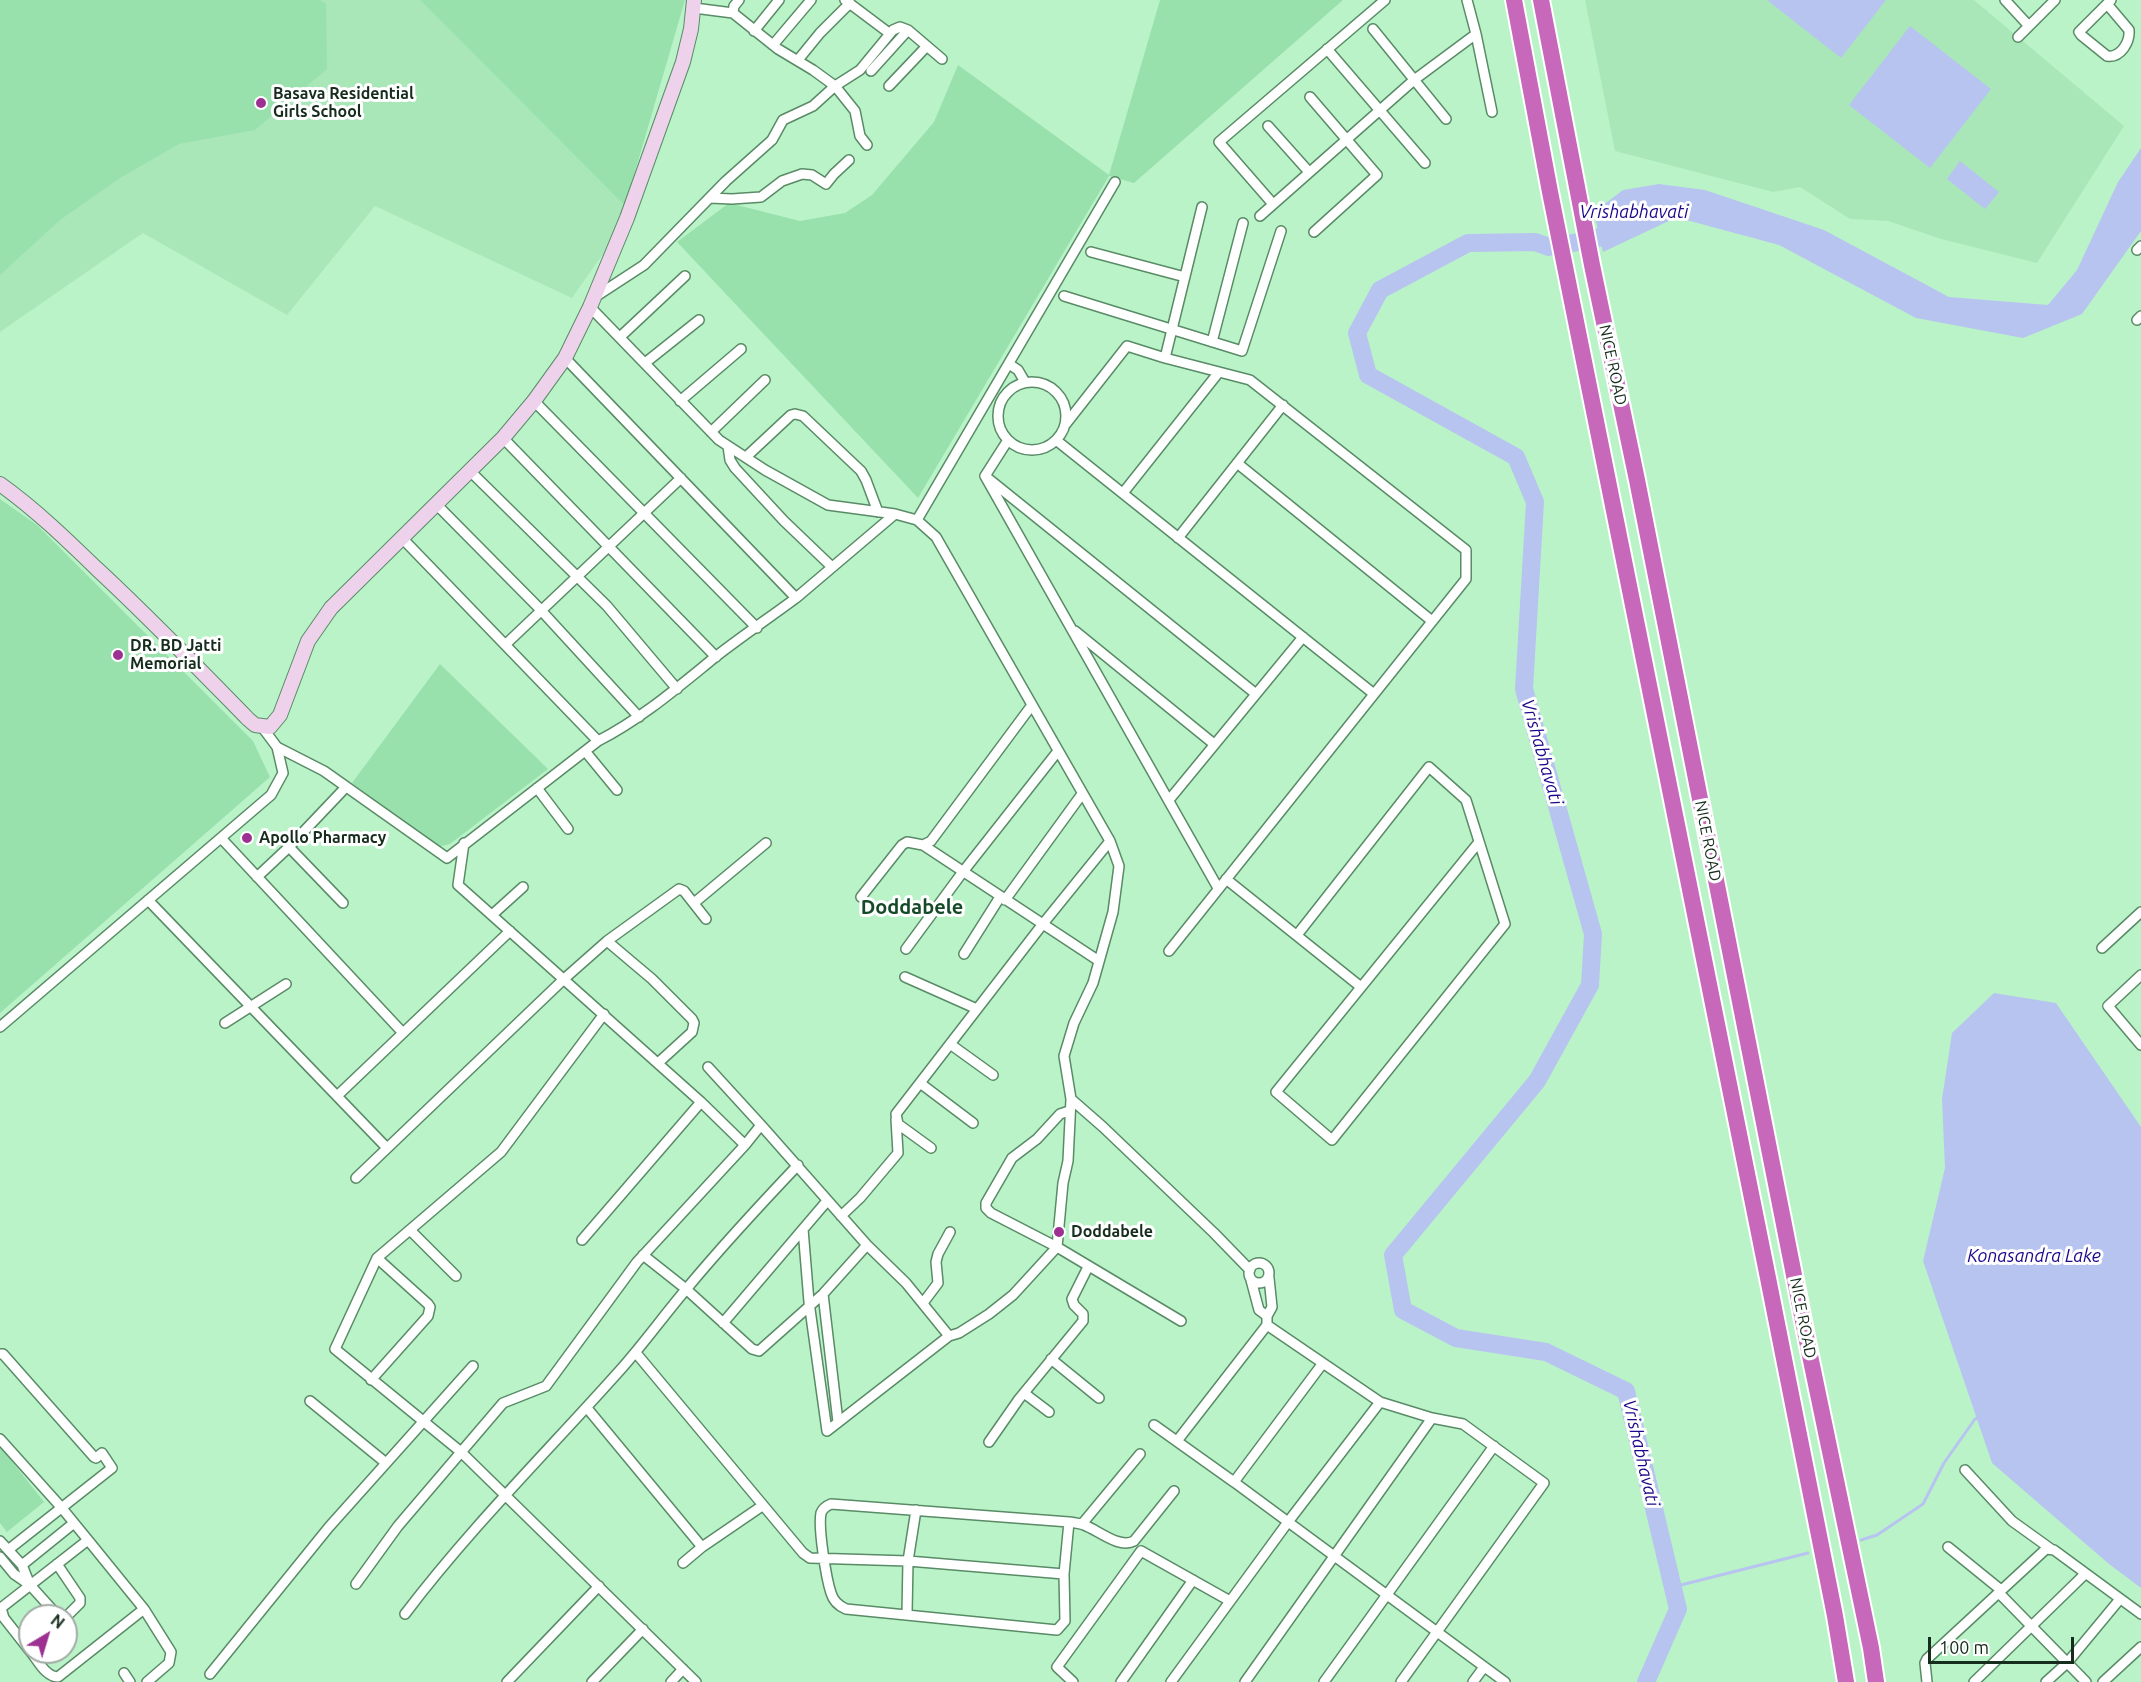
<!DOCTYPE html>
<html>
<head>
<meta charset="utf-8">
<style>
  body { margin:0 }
  #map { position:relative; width:2141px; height:1682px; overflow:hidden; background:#bbf3c9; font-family:Ubuntu,sans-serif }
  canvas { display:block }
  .north { position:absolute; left:18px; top:1604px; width:60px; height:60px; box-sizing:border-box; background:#fff; border:2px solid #a2aba4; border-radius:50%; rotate:38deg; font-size:16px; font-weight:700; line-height:24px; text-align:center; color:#162c1c }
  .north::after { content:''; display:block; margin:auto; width:21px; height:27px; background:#9d3192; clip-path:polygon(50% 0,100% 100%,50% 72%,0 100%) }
  .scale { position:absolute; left:1928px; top:1637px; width:146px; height:27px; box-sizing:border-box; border:3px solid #162c1c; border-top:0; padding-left:8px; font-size:18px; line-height:21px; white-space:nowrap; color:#162c1c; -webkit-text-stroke:4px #fff; paint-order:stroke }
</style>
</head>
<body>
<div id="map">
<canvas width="2141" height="1682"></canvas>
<div class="north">N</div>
<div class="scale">100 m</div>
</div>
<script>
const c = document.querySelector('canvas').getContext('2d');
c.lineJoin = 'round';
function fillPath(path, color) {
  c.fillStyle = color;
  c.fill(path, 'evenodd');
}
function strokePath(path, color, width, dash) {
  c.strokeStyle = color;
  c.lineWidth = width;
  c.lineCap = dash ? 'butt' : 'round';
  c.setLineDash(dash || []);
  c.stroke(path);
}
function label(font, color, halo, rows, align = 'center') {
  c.font = font + ' Ubuntu,sans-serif';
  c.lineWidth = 6;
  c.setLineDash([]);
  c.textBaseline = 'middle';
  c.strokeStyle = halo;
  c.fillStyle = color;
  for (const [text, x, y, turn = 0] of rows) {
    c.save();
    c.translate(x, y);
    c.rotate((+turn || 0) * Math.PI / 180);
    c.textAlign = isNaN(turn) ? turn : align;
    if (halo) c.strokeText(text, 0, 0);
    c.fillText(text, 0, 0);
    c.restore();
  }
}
const built = new Path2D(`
  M 0,0 L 420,0 L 625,206 L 610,244 L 572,298 L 375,206 L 287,315 L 143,233 L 0,332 Z
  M 1585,0 L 1974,0 L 2124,126 L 2037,263 L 1941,239 L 1888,221 L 1850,219 L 1800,187 L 1773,192 L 1615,151 Z`);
const green = new Path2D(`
  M 0,0 L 320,0 L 326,4 L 327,69 L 255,130 L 179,144 L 120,178 L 60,220 L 0,275 Z
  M 420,0 L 685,0 L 625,206 Z
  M 1160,0 L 1343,0 L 1134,183 L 1109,176 L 918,498 L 677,242 L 729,203 L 800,221 L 845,213 L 872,195 L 934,122 L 958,65 L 1109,175 Z
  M 0,499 L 37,525 L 253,741 L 270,777 L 0,1013 Z
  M 440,664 L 548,769 L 450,844 L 438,847 L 352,783 Z
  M 0,1446 L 44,1502 L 7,1532 L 0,1523 Z`);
const water = new Path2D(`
  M 1767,0 L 1886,0 L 1841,58 Z
  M 1910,26 L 1991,89 L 1930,168 L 1849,105 Z
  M 2141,148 L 2141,231 L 2082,314 L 2023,338 L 1916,318 L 1779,245 L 1690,221 L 1673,219 L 1603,252 L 1594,212 L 1623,190 L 1659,184 L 1705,190 L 1824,230 L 1949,297 L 2048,305 L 2077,270 L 2118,182 Z
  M 1960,161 L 1999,192 L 1985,209 L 1947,179 Z
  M 1994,993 L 2056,1003 L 2141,1127 L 2141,1588 L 2109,1564 L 1992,1463 L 1923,1261 L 1945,1168 L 1942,1099 L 1952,1033 Z`);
const stream = new Path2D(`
  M 1861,1540 L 1877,1535 L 1923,1504 L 1944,1463 L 1975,1419 L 1980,1418
  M 1673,1587 L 1808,1553`);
const river = new Path2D(`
  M 1621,226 L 1596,239 L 1549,247 L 1535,242 L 1468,243 L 1380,290 L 1357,333 L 1368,375 L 1516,457 L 1535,502 L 1524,689 L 1593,934 L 1590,985 L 1537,1081 L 1393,1255 L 1403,1310 L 1456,1338 L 1546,1352 L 1626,1391 L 1678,1609 L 1646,1682`);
const street = new Path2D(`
  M 845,0 L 889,33
  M 1467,0 L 1476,34 L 1492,112
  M 2005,0 L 2028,25
  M 2107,4 L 2129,30 C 2130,42 2121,58 2107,56 L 2081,35 L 2079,32 L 2111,0
  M 694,8 L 733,13 L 778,49 L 813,70 L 835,86 L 855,111 L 860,136 L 867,145
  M 733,13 L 734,6 L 739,0
  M 1373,29 L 1446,119
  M 754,31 L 779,0
  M 2018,37 L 2055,0
  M 773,45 L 811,0
  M 1327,49 L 1425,163
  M 798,60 L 820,33 L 850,3
  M 871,71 L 908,30
  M 889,86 L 927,46
  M 1310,97 L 1377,175 L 1314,232
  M 1268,126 L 1309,172
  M 710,198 L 732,199 L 761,197 L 782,181 L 802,174 L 812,175 L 826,184 L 834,174 L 849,160
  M 1273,204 L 1219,142 L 1385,0
  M 1260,216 L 1414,80 L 1476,34
  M 2137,250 L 2141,246
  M 1091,252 L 1185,277
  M 1064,296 L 1242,351 L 1281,231
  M 595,297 L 644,265 L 726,181 L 772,140 L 783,120 L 813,106 L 835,86 L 860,70 L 893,30 L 900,27 L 908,30 L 942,59
  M 590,307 L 719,440 L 765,470 L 828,505 L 895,514 L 917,520 L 936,537 L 1110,841 L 1119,866 L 1113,912 L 1093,983 L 1074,1023 L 1064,1056 L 1071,1099 L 1068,1161 L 1063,1183 L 1057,1247 L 1013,1295 L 989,1314 L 959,1333 L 949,1336 L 827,1431 L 809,1302 L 803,1229
  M 2137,320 L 2141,316
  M 620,337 L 685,276
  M 1212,342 L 1243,223
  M 565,358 L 796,598 L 895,514
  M 1165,358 L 1202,207
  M 645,363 L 699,320
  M 1009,364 L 1018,370 L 1025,382
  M998 416a34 34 0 1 1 68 0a34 34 0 1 1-68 0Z
  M 534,401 L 757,628
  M 680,401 L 741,349
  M 1065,425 L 1127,346 L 1165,358 L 1250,380 L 1466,550 L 1466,579 L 1169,951
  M 711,432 L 765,380
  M 503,438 L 716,657
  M 1008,440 L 985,476 L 1256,694
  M 1056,440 L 1374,694
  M 728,446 L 730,460 L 735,468 L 784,521 L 832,567
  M 746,457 L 791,415 L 795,414 L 803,416 L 861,471 L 866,480 L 878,512
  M 1237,463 L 1432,621
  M 470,471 L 607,606 L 677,689
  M 985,476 L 1218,888
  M 1123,493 L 1219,372
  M 436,504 L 538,607 L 639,717
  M 917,520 L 1115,182
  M 401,537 L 598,741
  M 1178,538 L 1283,405
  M 1075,631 L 1214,744
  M 506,644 L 681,478
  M 277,747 L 324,771 L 447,858 L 598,741 C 641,719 677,688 714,658 C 741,637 769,618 796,598
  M 585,751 L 617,790
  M 537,788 L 568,829
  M 1169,800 L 1303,637
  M 221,838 L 403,1033
  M 464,843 L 458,885 L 701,1102 L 745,1145 L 761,1125 L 867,1245 L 906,1283 L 949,1336
  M 923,845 L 1099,961
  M 289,847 L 343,903
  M 257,877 L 289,847 L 346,787
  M 1226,879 L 1361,987
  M 861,897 L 902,845 L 907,842 L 923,845 L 931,841 L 1032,705
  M 148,900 L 387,1148
  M 1005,900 L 1082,794
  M 694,903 L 766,843
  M 492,915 L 523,887
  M 1297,935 L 1429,767 L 1466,800 L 1505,924 L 1332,1140 L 1276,1092 L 1479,842
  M 607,941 L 652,979 L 692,1019 L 694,1023 L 692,1032 L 658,1063
  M 2102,948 L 2141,912
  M 906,949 L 962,873 L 1058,751
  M 964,954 L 1000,897
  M 2141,975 L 2108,1006 L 2141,1045
  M 905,977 L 977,1009
  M 604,1014 L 501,1152 L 377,1258 L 335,1349 L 461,1452 L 696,1682
  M 225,1023 L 286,984
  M 0,1027 L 271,795 L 283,773 L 277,747 L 262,727
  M 950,1044 L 993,1075
  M 708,1067 L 761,1125
  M 920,1083 L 973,1123
  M 337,1096 L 510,931
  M 1071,1099 L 1103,1127 L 1214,1233 L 1250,1270
  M 1069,1111 L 1060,1114 L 1037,1139 L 1012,1158 L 986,1203 L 986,1208 L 991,1213 L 1057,1247 L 1181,1321
  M 931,1148 L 898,1124 L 896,1114 L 1042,925 L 1110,841
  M 356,1178 L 564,979 L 607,941 L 679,889 L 684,891 L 706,919
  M 841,1216 L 860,1198 L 898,1153 L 896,1119
  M 410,1230 L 456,1276
  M 582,1240 L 701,1102
  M 643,1255 L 686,1289 L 752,1349 L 759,1351 L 823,1294 L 867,1245
  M1249 1273a10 10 0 1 1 20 0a10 10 0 1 1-20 0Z
  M 1251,1280 L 1259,1310 L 1267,1316 L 1272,1307 L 1269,1278
  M 823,1294 L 838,1422
  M 923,1303 L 938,1283 L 936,1262 L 938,1254 L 950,1232
  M 1267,1316 L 1267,1325 L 1380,1402 L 1432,1418 L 1463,1424 L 1544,1483 L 1401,1682
  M 723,1323 L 827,1201
  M 636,1353 L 803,1553 L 810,1558 L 908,1561 L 1064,1574
  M 0,1354 L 3,1354 L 94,1457 L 96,1458 L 102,1453 L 112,1468 L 8,1550
  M 1051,1359 L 1099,1398
  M 1323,1363 L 1234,1482 L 1505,1682
  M 371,1380 L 428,1316 L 430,1307 L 428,1304 L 377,1258
  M 1024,1393 L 1049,1412
  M 310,1401 L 386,1463
  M 587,1408 L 702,1547
  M 1154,1425 L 1234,1482
  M 0,1439 L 61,1507 L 88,1540
  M 1177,1441 L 1267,1325
  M 989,1442 L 1019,1399 L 1083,1321 L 1083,1314 L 1074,1305 L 1072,1299 L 1088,1267
  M 1965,1470 L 2012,1521 L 2051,1549
  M 1069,1522 L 1064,1574 L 1065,1621 L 1057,1630 L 846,1609 C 839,1606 833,1600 831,1593 C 826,1578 818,1527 821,1513 C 823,1508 826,1506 831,1504 L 1069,1522 C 1074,1523 1079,1523 1084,1525 C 1098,1530 1119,1549 1134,1541 L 1174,1491
  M 1082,1524 L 1140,1454
  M 0,1541 L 22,1565 L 30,1585 L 14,1574 L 0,1557
  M 1948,1547 L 2001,1590
  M 683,1563 L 702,1547 L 762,1506
  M 57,1564 L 80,1598 L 80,1603 L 66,1617
  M 22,1565 L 74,1523
  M 356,1584 L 398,1526 L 503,1403 L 546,1386 L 637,1262 L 745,1145
  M 30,1585 L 58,1616
  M 1999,1593 L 2086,1682
  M 405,1614 C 471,1527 549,1450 622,1368 C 645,1342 665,1314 688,1287 C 723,1245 760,1205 798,1165
  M 907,1614 L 908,1561 L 916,1510
  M 30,1651 L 4,1618 L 1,1608 L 88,1540 L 144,1609 L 171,1652 L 169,1663 L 147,1682
  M 31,1652 C 38,1661 46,1677 58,1677 L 144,1609
  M 124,1673 L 130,1682
  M 210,1674 L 329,1527 L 473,1366
  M 507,1682 L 599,1586
  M 592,1682 L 643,1629
  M 671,1682 L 683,1669
  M 1073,1682 L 1057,1667 L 1141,1551 L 1230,1601
  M 1121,1682 L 1193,1580
  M 1171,1682 L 1288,1522 L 1380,1402
  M 1245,1682 L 1432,1418
  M 1324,1682 L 1494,1446
  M 1473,1682 L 1484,1667
  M 1927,1682 L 1925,1663 L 1927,1659 L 2046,1549 L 2054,1550 L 2141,1614
  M 1974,1682 L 2085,1574
  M 2046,1682 L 2067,1663 L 2120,1599
  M 2103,1682 L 2141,1647`);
const secondary = new Path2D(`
  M 0,484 C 35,509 66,539 97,569 C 149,617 198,668 248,719 L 255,725 L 270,727 L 280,715 L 308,641 L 331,608 L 503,438 L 534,401 L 565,358 L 590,307 L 627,218 L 683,62 L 691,29 L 694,0`);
const highway = new Path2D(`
  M 1514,0 L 1550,192 L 1767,1273 L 1835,1616 L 1846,1682
  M 1541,0 L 1592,265 L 1637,480 L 1808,1346 L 1871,1648 L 1876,1682`);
const markers = [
  [261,103,6,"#9d3192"],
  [118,655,6,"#9d3192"],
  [247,838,6,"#9d3192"],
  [1059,1232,6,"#9d3192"]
];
const poiNames = [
  ["Basava Residential",273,94],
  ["Girls School",273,112],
  ["DR. BD Jatti",130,646],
  ["Memorial",130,664],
  ["Apollo Pharmacy",259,838],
  ["Doddabele",1071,1232]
];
const streetNames = [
  ["NICE ROAD",1613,365,78],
  ["NICE ROAD",1708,841,79],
  ["NICE ROAD",1803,1318,79]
];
const waterNames = [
  ["Vrishabhavati",1634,212],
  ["Vrishabhavati",1542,752,74],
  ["Konasandra Lake",2034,1256],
  ["Vrishabhavati",1641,1453,77]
];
const quarterNames = [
  ["Doddabele",912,907]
];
fillPath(built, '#a9e7b9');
fillPath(green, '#98e1ac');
fillPath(water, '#b7c4f0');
strokePath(stream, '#b7c4f0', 3);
strokePath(river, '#b7c4f0', 18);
strokePath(street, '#588b66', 12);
strokePath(secondary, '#588b66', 16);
strokePath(highway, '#fff', 20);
strokePath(street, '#fff', 9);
strokePath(secondary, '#eed2eb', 14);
strokePath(highway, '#c768bb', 16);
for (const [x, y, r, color] of markers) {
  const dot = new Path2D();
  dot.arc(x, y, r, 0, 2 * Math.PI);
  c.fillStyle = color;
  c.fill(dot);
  strokePath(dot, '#fff', 2);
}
label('bold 16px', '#162c1c', '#fff', poiNames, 'left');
label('16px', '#162c1c', '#fff', streetNames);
label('italic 18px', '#1c068b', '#fff', waterNames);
label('bold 20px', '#154a29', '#fff', quarterNames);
</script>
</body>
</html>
